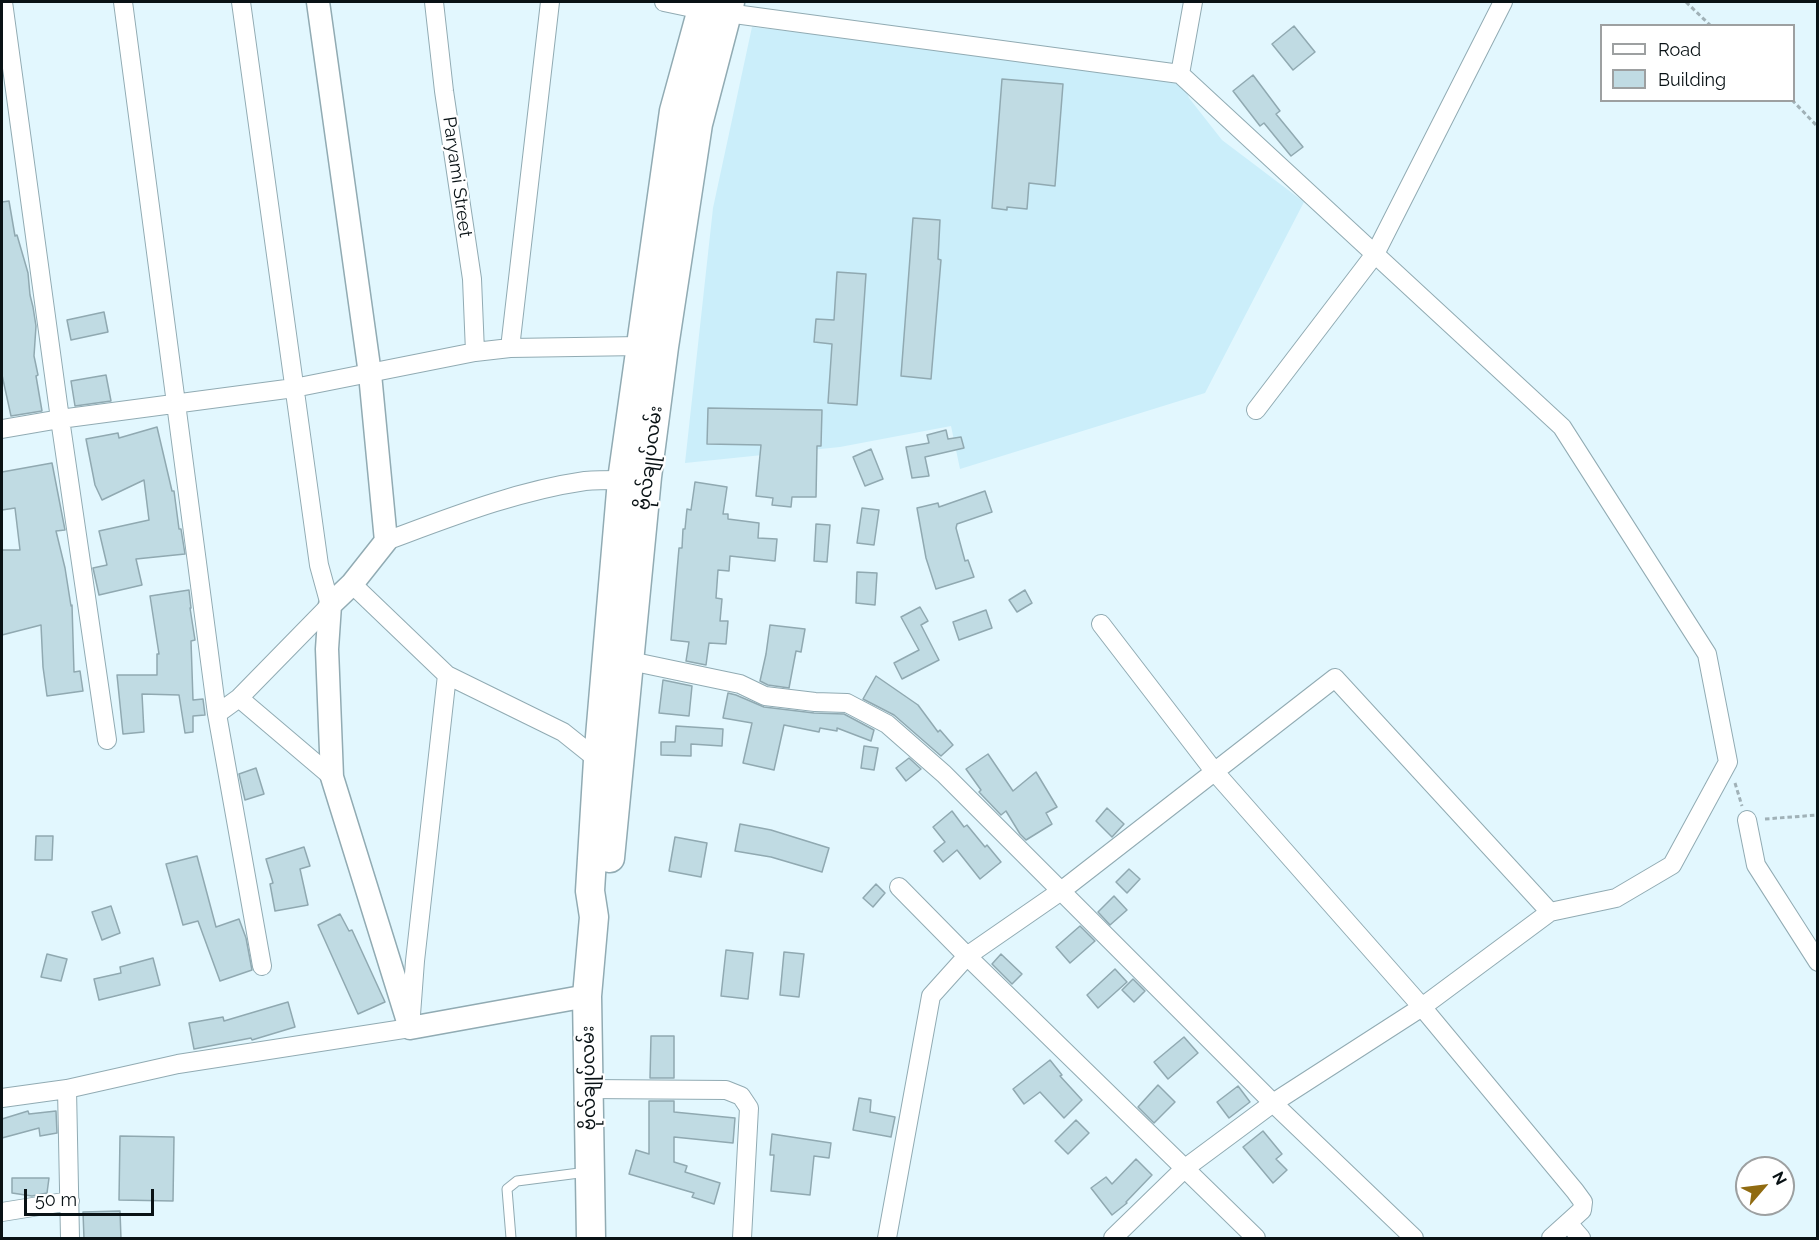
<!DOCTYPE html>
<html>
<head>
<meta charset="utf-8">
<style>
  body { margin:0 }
  #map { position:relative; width:1819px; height:1240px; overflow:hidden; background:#e2f7fe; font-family:Raleway,sans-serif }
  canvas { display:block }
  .frame { position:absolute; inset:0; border:3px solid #091215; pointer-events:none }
  .legend { position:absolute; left:1600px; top:24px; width:195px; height:78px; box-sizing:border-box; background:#fff; border:2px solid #9da0a1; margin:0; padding:8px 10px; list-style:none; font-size:18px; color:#091215 }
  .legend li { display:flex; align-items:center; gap:12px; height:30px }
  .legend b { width:30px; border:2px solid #9da0a1 }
  .north { position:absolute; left:1735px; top:1156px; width:60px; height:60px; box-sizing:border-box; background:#fff; border:2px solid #9da0a1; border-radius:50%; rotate:62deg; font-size:16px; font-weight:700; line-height:24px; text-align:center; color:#091215 }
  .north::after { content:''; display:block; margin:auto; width:21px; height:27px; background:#906b11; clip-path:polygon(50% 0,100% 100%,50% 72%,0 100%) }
  .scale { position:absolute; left:24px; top:1189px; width:130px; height:27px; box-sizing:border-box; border:3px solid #091215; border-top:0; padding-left:8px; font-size:18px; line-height:21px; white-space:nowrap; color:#091215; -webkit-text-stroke:4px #fff; paint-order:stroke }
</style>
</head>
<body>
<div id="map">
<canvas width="1819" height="1240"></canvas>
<div class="frame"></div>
<ul class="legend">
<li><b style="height:8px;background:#fff"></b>Road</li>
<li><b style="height:16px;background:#c0dbe3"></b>Building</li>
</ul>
<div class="north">N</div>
<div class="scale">50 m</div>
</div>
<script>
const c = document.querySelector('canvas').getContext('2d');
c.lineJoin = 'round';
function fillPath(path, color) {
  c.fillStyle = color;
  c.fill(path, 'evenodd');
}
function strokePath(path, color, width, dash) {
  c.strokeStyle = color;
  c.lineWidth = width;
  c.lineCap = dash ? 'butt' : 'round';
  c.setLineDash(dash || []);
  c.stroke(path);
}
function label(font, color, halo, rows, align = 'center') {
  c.font = font + ' Raleway,"Noto Sans Myanmar",sans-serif';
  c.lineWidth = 4.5;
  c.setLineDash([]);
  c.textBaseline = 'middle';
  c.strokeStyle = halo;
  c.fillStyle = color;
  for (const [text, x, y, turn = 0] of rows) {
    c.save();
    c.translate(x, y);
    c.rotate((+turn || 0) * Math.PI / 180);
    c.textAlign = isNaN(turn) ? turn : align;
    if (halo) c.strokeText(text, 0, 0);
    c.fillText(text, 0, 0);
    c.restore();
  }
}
const built = new Path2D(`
  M 752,27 L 1180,74 L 1189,98 L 1222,140 L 1304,202 L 1205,393 L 960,469 L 951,426 L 840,447 L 685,463 L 713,208 Z`);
const building = new Path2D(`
  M 1294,26 L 1315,52 L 1293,70 L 1272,44 Z
  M 1253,75 L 1280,111 L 1276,114 L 1303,147 L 1291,156 L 1264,123 L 1260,126 L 1233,91 Z
  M 1002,79 L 1063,84 L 1055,186 L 1029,183 L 1027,209 L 1007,207 L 1007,210 L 992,208 Z
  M 9,201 L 15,236 L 17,235 L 28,273 L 30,295 L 33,307 L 36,326 L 34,356 L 38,375 L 36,376 L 42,411 L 11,416 L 2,375 L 2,202 Z
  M 913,218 L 940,220 L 938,259 L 941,260 L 931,379 L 901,376 Z
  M 837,272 L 866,274 L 857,405 L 828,403 L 832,344 L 814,342 L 816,319 L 834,320 Z
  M 104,312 L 108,332 L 71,340 L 67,320 Z
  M 106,375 L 111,401 L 75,406 L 71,381 Z
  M 708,408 L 822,410 L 821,446 L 817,446 L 816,497 L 792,497 L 791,507 L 772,505 L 773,498 L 756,496 L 761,445 L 707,444 Z
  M 157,427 L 172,491 L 174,491 L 179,529 L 181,529 L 185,554 L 136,559 L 142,585 L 99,595 L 93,568 L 107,565 L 99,531 L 149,520 L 144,480 L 102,500 L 95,485 L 86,439 L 118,433 L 119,438 Z
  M 946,430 L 948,439 L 961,437 L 964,448 L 925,457 L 929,476 L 912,478 L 906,447 L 929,443 L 927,435 Z
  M 871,449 L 883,479 L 865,486 L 853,457 Z
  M 52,463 L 65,530 L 56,531 L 65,568 L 71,606 L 72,605 L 74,672 L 80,671 L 83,691 L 47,696 L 43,667 L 41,625 L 2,635 L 2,550 L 20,550 L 15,508 L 2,510 L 2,472 Z
  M 695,482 L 727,487 L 723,514 L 728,514 L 728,519 L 759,523 L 758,538 L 777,539 L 775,561 L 730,556 L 729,571 L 718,570 L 716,598 L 722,599 L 720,621 L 728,621 L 726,644 L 709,643 L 706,665 L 686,661 L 689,642 L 671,640 L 679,548 L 682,548 L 683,529 L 685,529 L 687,509 L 691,510 Z
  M 985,491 L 992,512 L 957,524 L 956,528 L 965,561 L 968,560 L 974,577 L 936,589 L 926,558 L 917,508 L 938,503 L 939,507 Z
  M 862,508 L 879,510 L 874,545 L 857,543 Z
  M 816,524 L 830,525 L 827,562 L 814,561 Z
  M 857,572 L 877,573 L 875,605 L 856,603 Z
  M 189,590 L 191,608 L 190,608 L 195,640 L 191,641 L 193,700 L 203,699 L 205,715 L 193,716 L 193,732 L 185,733 L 179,695 L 142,694 L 144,732 L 123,734 L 117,675 L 157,675 L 157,654 L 159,654 L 150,596 Z
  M 1025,590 L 1032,603 L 1017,612 L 1009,600 Z
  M 920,607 L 928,621 L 921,625 L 939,660 L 902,679 L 894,663 L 919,650 L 901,617 Z
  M 986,610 L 992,628 L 959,640 L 953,622 Z
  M 770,625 L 805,629 L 801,652 L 796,651 L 789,688 L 768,685 L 760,681 L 766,654 Z
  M 876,676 L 918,705 L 938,732 L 940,730 L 953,745 L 941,756 L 894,715 L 863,699 Z
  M 663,680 L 692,686 L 689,716 L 659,713 Z
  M 728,693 L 736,695 L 764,707 L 814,713 L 844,714 L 874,730 L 871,741 L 837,728 L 837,731 L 820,728 L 819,732 L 784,725 L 774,770 L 743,763 L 752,723 L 723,718 Z
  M 676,726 L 723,729 L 722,746 L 691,744 L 691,756 L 661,755 L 661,742 L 675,742 Z
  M 864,746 L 878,748 L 874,770 L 861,768 Z
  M 988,754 L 1013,791 L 1036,772 L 1057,807 L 1046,813 L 1052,824 L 1026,840 L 1020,834 L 1006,811 L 1001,815 L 979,792 L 981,790 L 966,769 Z
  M 909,758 L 921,769 L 906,781 L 896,768 Z
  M 256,768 L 264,794 L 245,800 L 239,774 Z
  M 1107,808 L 1124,824 L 1112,837 L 1096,821 Z
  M 952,811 L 964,827 L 967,825 L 985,847 L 987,845 L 1001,862 L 980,879 L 957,850 L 943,862 L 934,851 L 945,842 L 933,827 Z
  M 740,824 L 771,830 L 829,848 L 822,872 L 771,857 L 735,851 Z
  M 36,836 L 53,836 L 52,860 L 35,860 Z
  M 675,837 L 707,843 L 701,877 L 669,871 Z
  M 304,847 L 310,866 L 300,869 L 308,905 L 275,911 L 270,884 L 273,883 L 266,859 Z
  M 197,856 L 216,927 L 239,919 L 246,938 L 252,970 L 220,981 L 198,921 L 183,925 L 166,864 Z
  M 1129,869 L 1140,879 L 1127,893 L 1116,882 Z
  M 876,884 L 885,893 L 873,907 L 863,898 Z
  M 1114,896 L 1127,910 L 1110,925 L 1098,912 Z
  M 111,906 L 120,933 L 102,940 L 92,912 Z
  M 340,914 L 349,931 L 352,930 L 385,1002 L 358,1014 L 318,925 Z
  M 1080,926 L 1095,941 L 1070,963 L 1056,947 Z
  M 726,950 L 753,953 L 748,999 L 721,996 Z
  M 784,952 L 804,954 L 799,997 L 780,995 Z
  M 47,954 L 67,959 L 61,981 L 41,977 Z
  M 1001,954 L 1022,974 L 1012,984 L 992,964 Z
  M 153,958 L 160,985 L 99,1000 L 94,979 L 121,973 L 120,967 Z
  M 1115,969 L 1127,982 L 1098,1008 L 1087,995 Z
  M 1133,979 L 1145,991 L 1134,1002 L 1122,990 Z
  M 288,1002 L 295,1027 L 252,1040 L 251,1038 L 194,1049 L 189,1023 L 223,1017 L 224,1021 Z
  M 651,1036 L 674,1036 L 674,1078 L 650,1078 Z
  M 1184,1037 L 1198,1053 L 1168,1079 L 1154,1062 Z
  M 1050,1060 L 1062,1075 L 1060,1076 L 1082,1100 L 1064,1118 L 1040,1092 L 1024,1104 L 1013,1089 Z
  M 1158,1085 L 1175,1102 L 1154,1123 L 1138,1107 Z
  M 1238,1086 L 1250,1102 L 1229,1118 L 1217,1102 Z
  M 859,1098 L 871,1100 L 870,1112 L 895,1117 L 891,1137 L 853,1130 Z
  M 649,1101 L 674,1101 L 674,1112 L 735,1118 L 733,1143 L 674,1137 L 674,1162 L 687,1166 L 685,1172 L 720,1183 L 714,1204 L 692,1197 L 694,1193 L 629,1174 L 636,1150 L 649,1154 Z
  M 28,1111 L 29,1114 L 56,1111 L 57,1133 L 40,1136 L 39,1128 L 2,1138 L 2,1119 Z
  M 1076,1120 L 1089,1133 L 1068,1154 L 1055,1141 Z
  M 1263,1131 L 1282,1154 L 1276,1159 L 1287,1170 L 1273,1183 L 1243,1147 Z
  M 772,1134 L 831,1143 L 829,1158 L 814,1156 L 810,1195 L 771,1191 L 774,1155 L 770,1155 Z
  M 120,1136 L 174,1137 L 173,1201 L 119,1200 Z
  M 1136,1159 L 1152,1175 L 1126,1202 L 1127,1203 L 1112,1215 L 1091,1188 L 1106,1177 L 1112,1184 Z
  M 12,1178 L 49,1178 L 47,1193 L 32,1196 L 12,1193 Z
  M 120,1211 L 121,1239 L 84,1239 L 83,1212 Z`);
const path = new Path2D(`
  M 1686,2 L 1711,26
  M 1792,100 L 1818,127
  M 1735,783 L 1742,806
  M 1765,819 L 1818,815`);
const service = new Path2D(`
  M 511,1238 L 507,1189 L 517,1181 L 587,1172`);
const minor = new Path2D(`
  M 3,2 L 60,419 L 107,740
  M 123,2 L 217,714 L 262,966
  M 434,2 L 444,91 L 472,279 L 475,352
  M 664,2 L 702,10
  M 727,13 L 1180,74 L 1562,427 L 1707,654 L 1728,762 L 1672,865 L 1616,898 L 1550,912 L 1422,1007 L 1273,1103 L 1184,1169 L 1113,1238
  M 1180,74 L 1193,2
  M 510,348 L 550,2
  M 1256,410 L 1375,254 L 1503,2
  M 2,429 L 60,419 L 294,388 L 475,352 L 510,348 L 641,346
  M 386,541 C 451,517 516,491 585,481 C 597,480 609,480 622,480
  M 352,584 L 447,675 L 563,732 L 598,760
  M 1101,624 L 1214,771 L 1422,1007 L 1575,1191 L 1583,1202 L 1582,1210 L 1551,1238
  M 630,661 L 740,684 L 765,696 L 815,702 L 847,703 L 887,724 L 944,774 L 1273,1103 L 1414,1238
  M 239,698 L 332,777
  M 217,714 L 239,698 L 330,605 L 319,565 L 241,2
  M 1747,820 L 1756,865 L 1818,962
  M 899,887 L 967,956 L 1256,1238
  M 67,1089 L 70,1238
  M 589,1089 L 726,1090 L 741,1096 L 749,1108 L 742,1238
  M 2,1098 L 67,1089 L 178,1064 L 410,1028 L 415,961 L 447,675
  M 2,1212 L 70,1201
  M 1568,1223 L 1581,1238
  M 887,1238 L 931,996 L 967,956 L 1061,891 L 1335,678 L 1550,912`);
const tertiary = new Path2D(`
  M 318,2 L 370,374 L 386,541 L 352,584 L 330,605 L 327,649 L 332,777 L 410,1028 L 587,996`);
const primary = new Path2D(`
  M 610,858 L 647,477 L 664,347 L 698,124 L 730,2
  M 591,1238 L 587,996 L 594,917 L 590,891 L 598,760 L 622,480 L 674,111 L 704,2`);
const streetNames = [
  ["Paryami Street",457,177,82],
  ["ဗိုလ်ချုပ်လမ်း",650,458,-83],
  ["ဗိုလ်ချုပ်လမ်း",589,1078,-91]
];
fillPath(built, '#cbeefa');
fillPath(building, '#c0dbe3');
strokePath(building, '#90a9b1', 1.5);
strokePath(service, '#91abb3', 11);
strokePath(minor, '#91abb3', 20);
strokePath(tertiary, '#91abb3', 25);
strokePath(primary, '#91abb3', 31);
strokePath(path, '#a0b1b7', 3, [4.5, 3]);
strokePath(service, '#fff', 9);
strokePath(minor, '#fff', 18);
strokePath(tertiary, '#fff', 22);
strokePath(primary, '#fff', 28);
label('18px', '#091215', '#fff', streetNames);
</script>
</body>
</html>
